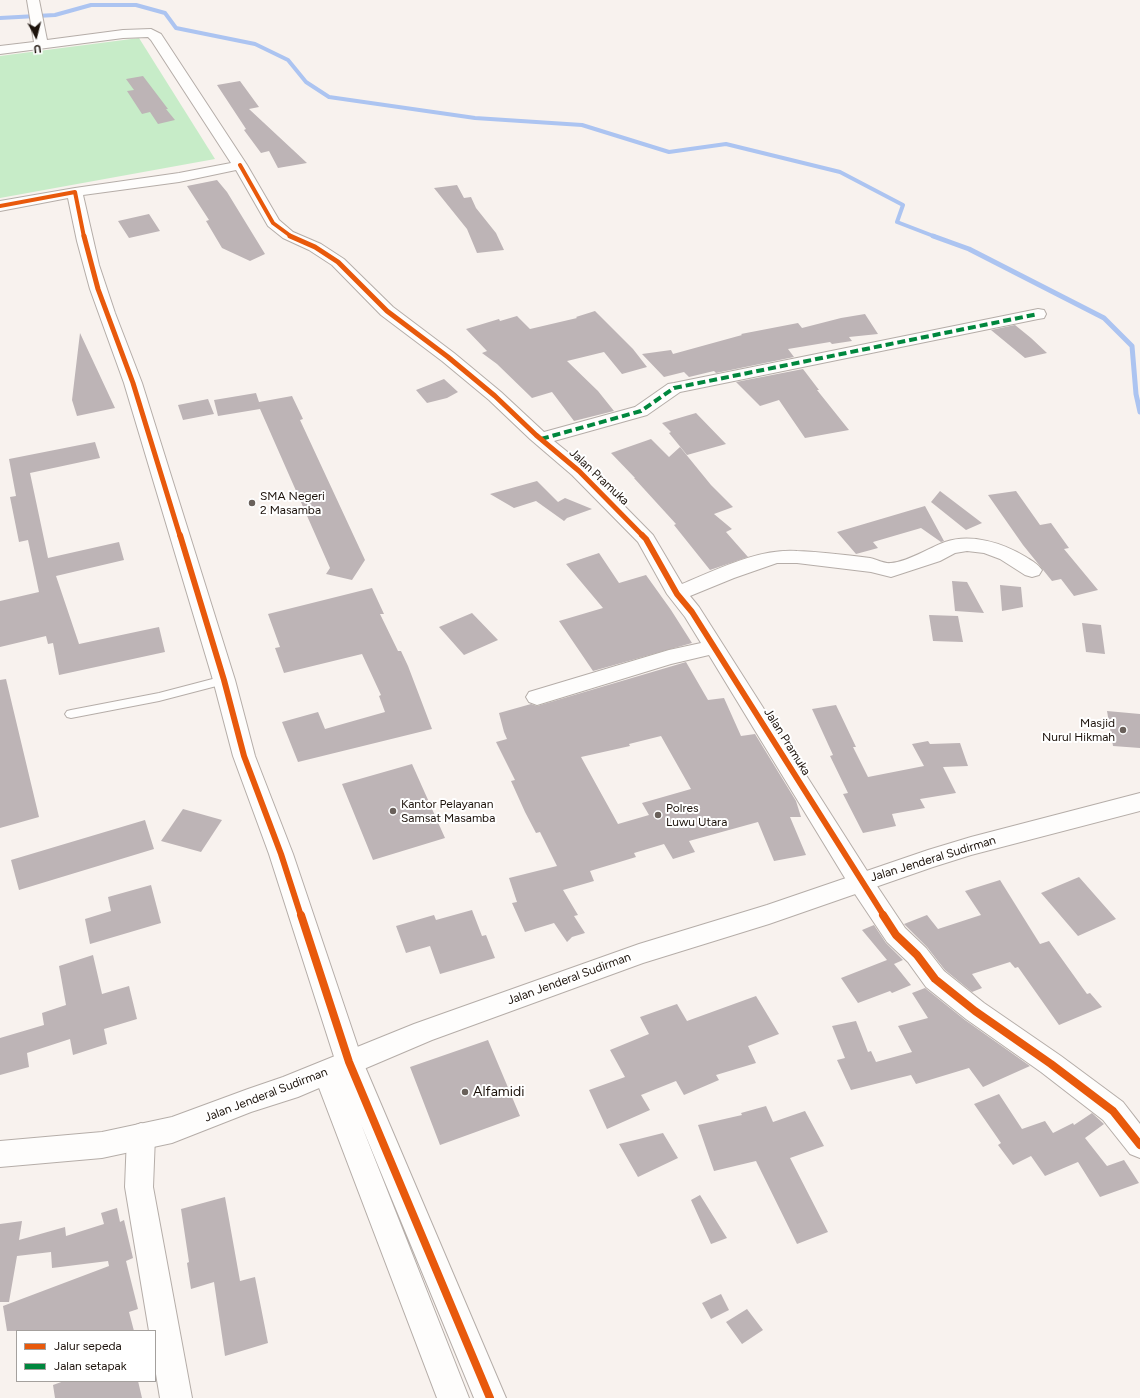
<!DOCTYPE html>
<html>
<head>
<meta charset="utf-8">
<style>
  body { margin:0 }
  #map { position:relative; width:1140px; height:1398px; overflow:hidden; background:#f8f2ee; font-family:Figtree,sans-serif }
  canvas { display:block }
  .legend { position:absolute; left:16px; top:1330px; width:140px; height:52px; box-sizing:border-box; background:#fff; border:1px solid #a4a09d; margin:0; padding:5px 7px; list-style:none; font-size:12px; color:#1c120b }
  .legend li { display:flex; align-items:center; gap:8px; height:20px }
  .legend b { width:20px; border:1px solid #a4a09d }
  .north { position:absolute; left:16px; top:16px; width:40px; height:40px; -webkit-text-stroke:3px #fff; paint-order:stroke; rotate:173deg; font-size:11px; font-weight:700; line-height:16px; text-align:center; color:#1c120b }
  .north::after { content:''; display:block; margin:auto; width:14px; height:18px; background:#1c120b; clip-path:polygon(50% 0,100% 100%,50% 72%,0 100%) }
</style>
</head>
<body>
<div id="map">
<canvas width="1140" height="1398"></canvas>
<ul class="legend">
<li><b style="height:5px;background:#e8590c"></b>Jalur sepeda</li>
<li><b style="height:5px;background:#00873e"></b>Jalan setapak</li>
</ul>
<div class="north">U</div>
</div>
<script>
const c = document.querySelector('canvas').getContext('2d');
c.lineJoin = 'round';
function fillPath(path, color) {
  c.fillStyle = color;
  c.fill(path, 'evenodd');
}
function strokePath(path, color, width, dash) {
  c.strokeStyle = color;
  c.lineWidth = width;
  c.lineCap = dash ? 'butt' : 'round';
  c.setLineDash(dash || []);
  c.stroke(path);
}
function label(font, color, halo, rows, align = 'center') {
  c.font = font + ' Figtree,sans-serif';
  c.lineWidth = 4;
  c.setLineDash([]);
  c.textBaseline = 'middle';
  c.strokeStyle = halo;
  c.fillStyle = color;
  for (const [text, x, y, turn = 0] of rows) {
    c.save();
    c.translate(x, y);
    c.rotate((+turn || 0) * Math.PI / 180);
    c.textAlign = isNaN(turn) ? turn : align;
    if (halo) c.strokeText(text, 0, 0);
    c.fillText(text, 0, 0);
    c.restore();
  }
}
const green = new Path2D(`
  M 139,38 L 215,159 L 0,198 L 0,56 Z`);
const streamFar1 = new Path2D(`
  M 0,18 L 55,15 L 91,5 L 136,5 L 165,13 L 176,28 L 255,44 L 288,60 L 306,82 L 329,97 L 475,118 L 582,125 L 669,152 L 726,144 L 840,172 L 903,205 L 897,222 L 936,237`);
const stream = new Path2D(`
  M 933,236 L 969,249 L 1104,318 L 1132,346 L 1136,394 L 1140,412`);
const building = new Path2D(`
  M 143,76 L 168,109 L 166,109 L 175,120 L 158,124 L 150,112 L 142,114 L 127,91 L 134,90 L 126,79 Z
  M 240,81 L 259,107 L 249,109 L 307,163 L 278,168 L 269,151 L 261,153 L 244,130 L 246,129 L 217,85 Z
  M 217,180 L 227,192 L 265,254 L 250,261 L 222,248 L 206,221 L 209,220 L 187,186 Z
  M 457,185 L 464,198 L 471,197 L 476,208 L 496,233 L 504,250 L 477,253 L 467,229 L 434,188 Z
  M 149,214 L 160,231 L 129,238 L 118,221 Z
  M 595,311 L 633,349 L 647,367 L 622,374 L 604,352 L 567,361 L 598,391 L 614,411 L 574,421 L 552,392 L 532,398 L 497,364 L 482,353 L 487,351 L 466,329 L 499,319 L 500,321 L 517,316 L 530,329 L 577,318 L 576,317 Z
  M 865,314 L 878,334 L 849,337 L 852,341 L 832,344 L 830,342 L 788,349 L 794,357 L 716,373 L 714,371 L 689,377 L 684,372 L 664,377 L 642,354 L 671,350 L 673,354 L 742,335 L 741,334 L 798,323 L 802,328 L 841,318 Z
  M 1015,325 L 1031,338 L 1047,353 L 1025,358 L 991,330 Z
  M 80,333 L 115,408 L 77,416 L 72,400 Z
  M 803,369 L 819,390 L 817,390 L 849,430 L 805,438 L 779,400 L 760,406 L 736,382 Z
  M 444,379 L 458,392 L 447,398 L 427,403 L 416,390 Z
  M 256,393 L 259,402 L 292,396 L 303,419 L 300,420 L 365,560 L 352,580 L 326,574 L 330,568 L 260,409 L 218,416 L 214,400 Z
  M 208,399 L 214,414 L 183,420 L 178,405 Z
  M 696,413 L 726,444 L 687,455 L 669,433 L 671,432 L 662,423 Z
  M 651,439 L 669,457 L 680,447 L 711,485 L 733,507 L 714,514 L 732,529 L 726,532 L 748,557 L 710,570 L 674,525 L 676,524 L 634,478 L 635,478 L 611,453 Z
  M 95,442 L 100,458 L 30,473 L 48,558 L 119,542 L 124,560 L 56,576 L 79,644 L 159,627 L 165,652 L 59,675 L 53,643 L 48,644 L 46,636 L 0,647 L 0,601 L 39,592 L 28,540 L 19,542 L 10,497 L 16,496 L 9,459 Z
  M 537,481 L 558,502 L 565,498 L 592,509 L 567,518 L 564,521 L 536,501 L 514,508 L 490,494 Z
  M 940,491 L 982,523 L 966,530 L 931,502 Z
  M 1016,491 L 1040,525 L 1051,523 L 1069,548 L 1064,549 L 1098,590 L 1074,596 L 1061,579 L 1052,581 L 1023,545 L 988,495 Z
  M 925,506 L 944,541 L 941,542 L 921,528 L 873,542 L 878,548 L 856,554 L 837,532 Z
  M 599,553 L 619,583 L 646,575 L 671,610 L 692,643 L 593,671 L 559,621 L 603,608 L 566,564 Z
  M 952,581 L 967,582 L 984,613 L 955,611 Z
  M 1000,585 L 1021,587 L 1023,607 L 1002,611 Z
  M 372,588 L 384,614 L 380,614 L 398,651 L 401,651 L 408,666 L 432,729 L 298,762 L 282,722 L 318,712 L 325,729 L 385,712 L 379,696 L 381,695 L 362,654 L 284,673 L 275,648 L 280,647 L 268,614 Z
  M 472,613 L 498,640 L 464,655 L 439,627 Z
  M 929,615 L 958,616 L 963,642 L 933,641 Z
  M 1082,623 L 1101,625 L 1105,654 L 1086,652 Z
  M 686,662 L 708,700 L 724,698 L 741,736 L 755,734 L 796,801 L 801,817 L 790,817 L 806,855 L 774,861 L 758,822 L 689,841 L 695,852 L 673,859 L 664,844 L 634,853 L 636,857 L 590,871 L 594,881 L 563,890 L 578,915 L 574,916 L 585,933 L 572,937 L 567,942 L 554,923 L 525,932 L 512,903 L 517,902 L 509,878 L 557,866 L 540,832 L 536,833 L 525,812 L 511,781 L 515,780 L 496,742 L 507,739 L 504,732 L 499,713 L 531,704 L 537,706 ZM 661,736 L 691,789 L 642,803 L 649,815 L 618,824 L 581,757 L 630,746 L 629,744 Z
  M 6,679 L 39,817 L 0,828 L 0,680 Z
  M 836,705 L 856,747 L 853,747 L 868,777 L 924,766 L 912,744 L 928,741 L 930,744 L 960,743 L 968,766 L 943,767 L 956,793 L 920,799 L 925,808 L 892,814 L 896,826 L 863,833 L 843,794 L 848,793 L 830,756 L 833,755 L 812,709 Z
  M 1107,711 L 1140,714 L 1140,748 L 1113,746 Z
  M 412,764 L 445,838 L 373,860 L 342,784 Z
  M 183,809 L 222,820 L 201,852 L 161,841 Z
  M 145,820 L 154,849 L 19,890 L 11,860 Z
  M 1079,877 L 1116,919 L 1078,936 L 1041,893 Z
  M 1000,880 L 1040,944 L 1049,941 L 1087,994 L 1090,993 L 1102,1007 L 1059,1025 L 1018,967 L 1015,968 L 1010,962 L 972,974 L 982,988 L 972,992 L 945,970 L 927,947 L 904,924 L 927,915 L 938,929 L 981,915 L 965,891 Z
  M 151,885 L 161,923 L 90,944 L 85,919 L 111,911 L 108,897 Z
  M 472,910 L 482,936 L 486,935 L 495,958 L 440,974 L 430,946 L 406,953 L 396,926 L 434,915 L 436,920 Z
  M 874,925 L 886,943 L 903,960 L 894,964 L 911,985 L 892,993 L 890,991 L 858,1003 L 841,978 L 887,960 L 862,930 Z
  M 93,955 L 102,994 L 129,986 L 137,1019 L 104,1029 L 107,1044 L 73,1055 L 70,1039 L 27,1053 L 29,1067 L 0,1075 L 0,1038 L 44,1025 L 42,1013 L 66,1005 L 59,966 Z
  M 925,988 L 965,1020 L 1030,1066 L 983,1087 L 969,1068 L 916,1084 L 911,1075 L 851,1090 L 837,1060 L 845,1058 L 832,1026 L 856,1021 L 868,1052 L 871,1051 L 876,1062 L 912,1052 L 898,1026 L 928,1018 L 912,993 Z
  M 756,996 L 779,1034 L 748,1046 L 756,1063 L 716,1075 L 719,1080 L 684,1095 L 676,1081 L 641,1095 L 650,1110 L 607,1129 L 589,1090 L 625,1077 L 610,1050 L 649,1034 L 640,1017 L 677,1004 L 687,1021 Z
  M 488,1040 L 520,1116 L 440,1145 L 410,1067 Z
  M 999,1094 L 1022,1129 L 1045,1121 L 1053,1133 L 1073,1123 L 1074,1125 L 1092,1113 L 1104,1124 L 1085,1138 L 1107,1166 L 1124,1160 L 1139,1183 L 1100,1197 L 1078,1162 L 1045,1176 L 1031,1156 L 1013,1165 L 998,1145 L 1001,1143 L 974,1104 Z
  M 766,1106 L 773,1122 L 805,1111 L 824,1146 L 790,1158 L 828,1232 L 797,1244 L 756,1161 L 714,1171 L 698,1125 L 742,1115 L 741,1113 Z
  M 663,1133 L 678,1158 L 638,1177 L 619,1144 Z
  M 700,1195 L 727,1238 L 711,1244 L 691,1200 Z
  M 225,1197 L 240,1281 L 255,1277 L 268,1343 L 225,1356 L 214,1282 L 191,1289 L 187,1263 L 189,1262 L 181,1209 Z
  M 117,1208 L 120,1222 L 124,1220 L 133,1258 L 126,1261 L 138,1309 L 129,1312 L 134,1331 L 7,1331 L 3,1306 L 109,1266 L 108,1261 L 52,1268 L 51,1252 L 17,1256 L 9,1302 L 0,1302 L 0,1224 L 22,1221 L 19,1240 L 65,1227 L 66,1236 L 104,1224 L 101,1213 Z
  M 721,1294 L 729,1310 L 711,1319 L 702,1303 Z
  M 747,1309 L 763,1330 L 742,1344 L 726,1322 Z
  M 64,1381 L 138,1381 L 142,1398 L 55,1398 L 53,1385 Z`);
const lane = new Path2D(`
  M 224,676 L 228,677 L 230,680 L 228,683 L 159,701 L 71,718 L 67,717 L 65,714 L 67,711 L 71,710 L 159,693 Z`);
const street = new Path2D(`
  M 27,0 L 39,0 L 47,40 L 123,30 L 151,29 L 161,34 L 247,165 L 279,220 L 293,232 L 321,244 L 344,259 L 393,307 L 454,353 L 501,392 L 544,432 L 635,407 L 668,384 L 674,383 L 1038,309 L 1044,310 L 1046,314 L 1044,318 L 1038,319 L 680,392 L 647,415 L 554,441 L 586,467 L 653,535 L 682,584 C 716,570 759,548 797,551 C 821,552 846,555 870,558 C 876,559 884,564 891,563 C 907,562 929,548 945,542 C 971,533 1003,543 1026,557 C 1032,561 1038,564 1042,570 L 1039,575 L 1032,577 L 1025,575 L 1000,559 L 984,553 L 967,551 L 955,553 L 940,561 L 891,577 L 871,572 L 797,563 L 777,563 L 734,578 L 690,596 L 699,607 L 869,874 L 905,928 L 926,948 L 944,971 L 984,1003 L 1061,1056 L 1123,1102 L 1140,1124 L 1140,1158 L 1130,1154 L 1103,1120 L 1041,1072 L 966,1019 L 926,987 L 908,962 L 887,942 L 851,888 L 709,655 L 671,664 L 537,705 L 529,702 L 526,697 L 529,692 L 669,650 L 701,643 L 685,617 L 667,594 L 638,542 L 572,475 L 530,439 L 489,400 L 442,361 L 381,315 L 332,265 L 309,250 L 283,238 L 268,226 L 236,170 L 179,182 L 83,195 L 99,265 L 115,313 L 142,383 L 235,680 L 255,756 L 293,854 L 363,1062 L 506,1398 L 474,1398 L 361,1124 L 469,1398 L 437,1398 L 313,1072 L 317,1064 L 327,1060 L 336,1063 L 269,854 L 233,756 L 213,680 L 124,383 L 90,289 L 77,241 L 68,198 L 0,211 L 0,201 L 75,188 L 179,173 L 231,163 L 151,40 L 148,37 L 123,38 L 0,54 L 0,46 L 34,42 Z
  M 141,1123 L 151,1127 L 155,1136 L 153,1187 L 192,1398 L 160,1398 L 155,1368 L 155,1331 L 149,1331 L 125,1187 L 127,1136 L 131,1127 Z`);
const highway = new Path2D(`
  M 1140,793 L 1140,811 L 971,855 L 933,867 L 769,924 L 643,963 L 432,1040 L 298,1097 L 251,1112 L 172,1143 L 102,1158 L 0,1167 L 0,1141 L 102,1132 L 172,1117 L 248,1089 L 283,1077 L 414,1024 L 639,944 L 767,905 L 928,850 L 971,837 Z`);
const quiet = new Path2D(`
  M 541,439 L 641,411 L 674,388 L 1038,314`);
const cyclewayFar3 = new Path2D(`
  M 240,165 L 273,223 L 292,237
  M 0,206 L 75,192 L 84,237`);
const cyclewayFar2 = new Path2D(`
  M 84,236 L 98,289 L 133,383 L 180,536
  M 290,236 L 315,247 L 338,262 L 387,311 L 448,357 L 495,396 L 536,435 L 579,471 L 643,536`);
const cyclewayFar1 = new Path2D(`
  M 180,535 L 224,680 L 244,756 L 281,854 L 301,916
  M 642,535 L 646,539 L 677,594 L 692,612 L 884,916`);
const cycleway = new Path2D(`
  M 301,915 L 349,1062 L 490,1398
  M 883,915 L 896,935 L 917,955 L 935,979 L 975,1011 L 1051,1064 L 1113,1111 L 1140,1145`);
const markers = [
  [252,503,4,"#69605a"],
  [1123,730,4,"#69605a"],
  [393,811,4,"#69605a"],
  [658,815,4,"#69605a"],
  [465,1092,4,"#69605a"]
];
const streetNames = [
  ["Jalan Pramuka",599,477,43],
  ["Jalan Pramuka",787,742,58],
  ["Jalan Jenderal Sudirman",933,859,-17],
  ["Jalan Jenderal Sudirman",569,979,-20],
  ["Jalan Jenderal Sudirman",266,1095,-21]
];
const poiNames = [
  ["SMA Negeri",260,496],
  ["2 Masamba",260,510],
  ["Masjid",1115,723,"right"],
  ["Nurul Hikmah",1115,737,"right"],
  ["Kantor Pelayanan",401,804],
  ["Samsat Masamba",401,818],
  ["Polres",666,808],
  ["Luwu Utara",666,822]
];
const nearPoinames = [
  ["Alfamidi",473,1092]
];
fillPath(green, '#c7ecc8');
strokePath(streamFar1, '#acc4f1', 4);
strokePath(stream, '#acc4f1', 5);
fillPath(building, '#bdb4b6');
strokePath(lane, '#b5ada8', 2);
strokePath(street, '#b5ada8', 2);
strokePath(highway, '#b5ada8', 2);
fillPath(lane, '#fefdfc');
fillPath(street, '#fefdfc');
fillPath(highway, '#fefdfc');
strokePath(quiet, '#00873e', 4, [8, 4]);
strokePath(cyclewayFar3, '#e8590c', 4);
strokePath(cyclewayFar2, '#e8590c', 5);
strokePath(cyclewayFar1, '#e8590c', 6);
strokePath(cycleway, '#e8590c', 8);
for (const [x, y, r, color] of markers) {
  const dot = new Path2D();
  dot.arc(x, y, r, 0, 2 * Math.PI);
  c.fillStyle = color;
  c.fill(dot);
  strokePath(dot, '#fff', 1.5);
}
label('12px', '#1c120b', '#fff', streetNames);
label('12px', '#1c120b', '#fff', poiNames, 'left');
label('14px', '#1c120b', '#fff', nearPoinames, 'left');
</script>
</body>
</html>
